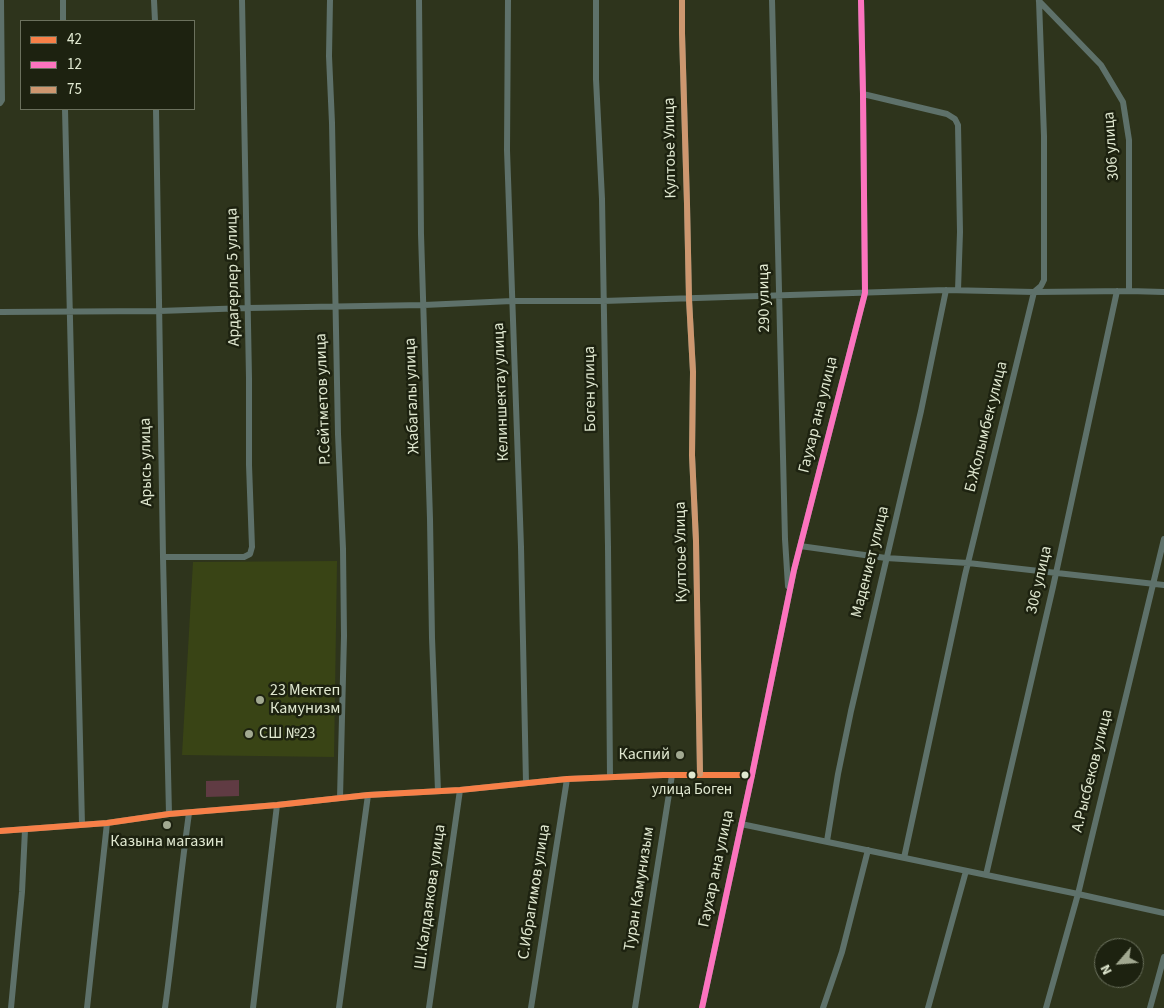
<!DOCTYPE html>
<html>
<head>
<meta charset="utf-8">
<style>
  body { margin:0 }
  #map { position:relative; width:1164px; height:1008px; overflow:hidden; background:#2e341c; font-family:"Source Sans 3",sans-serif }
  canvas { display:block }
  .legend { position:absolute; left:20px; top:20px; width:175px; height:90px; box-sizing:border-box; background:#1d2210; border:1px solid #6b715d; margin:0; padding:6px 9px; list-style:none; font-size:15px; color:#e0e8d0 }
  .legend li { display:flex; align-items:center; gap:10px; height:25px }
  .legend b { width:25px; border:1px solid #6b715d }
  .north { position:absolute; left:1094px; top:938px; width:50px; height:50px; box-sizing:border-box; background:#1d2210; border:1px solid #6b715d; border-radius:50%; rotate:243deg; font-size:14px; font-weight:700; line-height:20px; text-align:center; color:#e0e8d0 }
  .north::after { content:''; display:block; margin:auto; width:18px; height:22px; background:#a2a991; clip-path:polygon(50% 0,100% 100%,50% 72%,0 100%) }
</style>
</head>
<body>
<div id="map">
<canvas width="1164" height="1008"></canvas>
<ul class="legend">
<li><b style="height:6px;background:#f78048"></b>42</li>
<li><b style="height:6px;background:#fc73be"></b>12</li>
<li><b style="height:6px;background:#cd976f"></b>75</li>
</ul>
<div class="north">N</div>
</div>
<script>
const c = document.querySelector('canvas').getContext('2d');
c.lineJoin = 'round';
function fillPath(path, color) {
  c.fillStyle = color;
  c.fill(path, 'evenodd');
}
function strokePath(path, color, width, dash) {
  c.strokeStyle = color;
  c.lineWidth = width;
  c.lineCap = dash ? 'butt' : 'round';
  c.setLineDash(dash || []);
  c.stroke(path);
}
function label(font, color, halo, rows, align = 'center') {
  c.font = font + ' "Source Sans 3",sans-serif';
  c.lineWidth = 5;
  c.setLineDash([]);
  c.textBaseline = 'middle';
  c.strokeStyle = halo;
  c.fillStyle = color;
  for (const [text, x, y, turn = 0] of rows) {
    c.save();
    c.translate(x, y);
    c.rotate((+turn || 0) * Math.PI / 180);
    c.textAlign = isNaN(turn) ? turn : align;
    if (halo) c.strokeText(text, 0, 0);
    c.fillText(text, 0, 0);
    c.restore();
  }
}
const built = new Path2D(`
  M 337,561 L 334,757 L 182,755 L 193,562 Z`);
const green = new Path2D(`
  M 239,780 L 239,796 L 206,797 L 206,781 Z`);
const street = new Path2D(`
  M 63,0 L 63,21
  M 154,0 L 155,21
  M 330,0 L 329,56 L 332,123 L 338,434 L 343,549 L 344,636 L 340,798
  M 419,0 L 421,234 L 430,519 L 432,638 L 438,791
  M 508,0 L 507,150 L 521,547 L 526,783
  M 596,0 L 596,79 L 602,199 L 608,547 L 610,777
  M 682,0 L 682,33 L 687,204 L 689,299 L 693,372 L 692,455 L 696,541 L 700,774
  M 772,0 L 785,539 L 788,586
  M 1039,1 L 1101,65 L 1123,102 L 1129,140 L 1129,291
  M 863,94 L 947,114 L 955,119 L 958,125 L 960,232 L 958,290
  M 0,103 L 2,100 L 1,0
  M 65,109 L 82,825
  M 156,109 L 163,557 L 169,814
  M 0,312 L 159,311 L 248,308 L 424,305 L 512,301 L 603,301 L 946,290 L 1034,292 L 1129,291 L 1164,292
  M 800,546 L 886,558 L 968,563 L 1164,585
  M 163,557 L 244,557 L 250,554 L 252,547 L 249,465 L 249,378 L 242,0
  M 741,824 L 1078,894 L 1164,913
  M 0,831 L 107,823 L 169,814 L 277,805 L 368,795 L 460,790 L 567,779 L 663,775 L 752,775
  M 827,841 L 838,774 L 851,711 L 921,411 L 946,290
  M 904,858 L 965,575 L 1034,292 L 1041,286 L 1044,280 L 1044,136 L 1039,1
  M 986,875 L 1053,587 L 1117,291
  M 11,1008 L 22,892 L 25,830
  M 87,1008 L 107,823
  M 165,1008 C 174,943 180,878 189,813
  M 253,1008 L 277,805
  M 339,1008 L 368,795
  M 429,1008 L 460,790
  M 531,1008 L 567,779
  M 635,1008 L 672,775
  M 702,1008 L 752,775 L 794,570 L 865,293 L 863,94 L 861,0
  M 823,1008 L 842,952 L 868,850
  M 928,1008 L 966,871
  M 1046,1008 L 1078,894 L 1164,539
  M 1150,1008 L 1164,957`);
const bus1 = new Path2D(`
  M 0,831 L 107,823 L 169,814 L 277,805 L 368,795 L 460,790 L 567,779 L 663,775 L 752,775`);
const bus2 = new Path2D(`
  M 702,1008 L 752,775 L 794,570 L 865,293 L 863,94 L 861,0`);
const bus3 = new Path2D(`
  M 682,0 L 682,33 L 687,204 L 689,299 L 693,372 L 692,455 L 696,541 L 700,774`);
const markers = [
  [260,700,5,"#a2a991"],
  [249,734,5,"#a2a991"],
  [680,755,5,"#a2a991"],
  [692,775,4.5,"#e0e8d0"],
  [745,775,4.5,"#e0e8d0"],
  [167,825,5,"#a2a991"]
];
const busNames = [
  ["улица Боген",692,791]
];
const streetNames = [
  ["306 улица",1112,146,-94],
  ["Култоье Улица",671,148,-91],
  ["Ардагерлер 5 улица",234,277,-91],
  ["290 улица",765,298,-91],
  ["Боген улица",591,389,-91],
  ["Келиншектау улица",502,392,-92],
  ["Жабагалы улица",413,396,-92],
  ["Р.Сейтметов улица",324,399,-92],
  ["Гаухар ана улица",819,415,-76],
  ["Б.Жолымбек улица",987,427,-76],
  ["Арысь улица",147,462,-91],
  ["Култоье Улица",682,552,-91],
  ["Мадениет улица",871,562,-76],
  ["306 улица",1040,580,-77],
  ["А.Рысбеков улица",1093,771,-76],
  ["Гаухар ана улица",717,869,-78],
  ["Туран Камунизым",640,889,-81],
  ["С.Ибрагимов улица",535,892,-81],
  ["Ш.Калдаякова улица",431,897,-82]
];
const poiNames = [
  ["23 Мектеп",270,691],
  ["Камунизм",270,709],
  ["СШ №23",259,734],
  ["Каспий",670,755,"right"],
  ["Казына магазин",167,842,"center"]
];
fillPath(built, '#394415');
fillPath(green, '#603b43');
strokePath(street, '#5e716a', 6);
strokePath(bus1, '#f78048', 6);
strokePath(bus2, '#fc73be', 6);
strokePath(bus3, '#cd976f', 6);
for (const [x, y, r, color] of markers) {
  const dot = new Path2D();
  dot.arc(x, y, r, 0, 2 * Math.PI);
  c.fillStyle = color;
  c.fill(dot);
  strokePath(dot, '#1d2210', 2);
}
label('15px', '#e0e8d0', '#1d2210', busNames);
label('16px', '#e0e8d0', '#1d2210', streetNames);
label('16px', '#e0e8d0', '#1d2210', poiNames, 'left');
</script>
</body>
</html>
